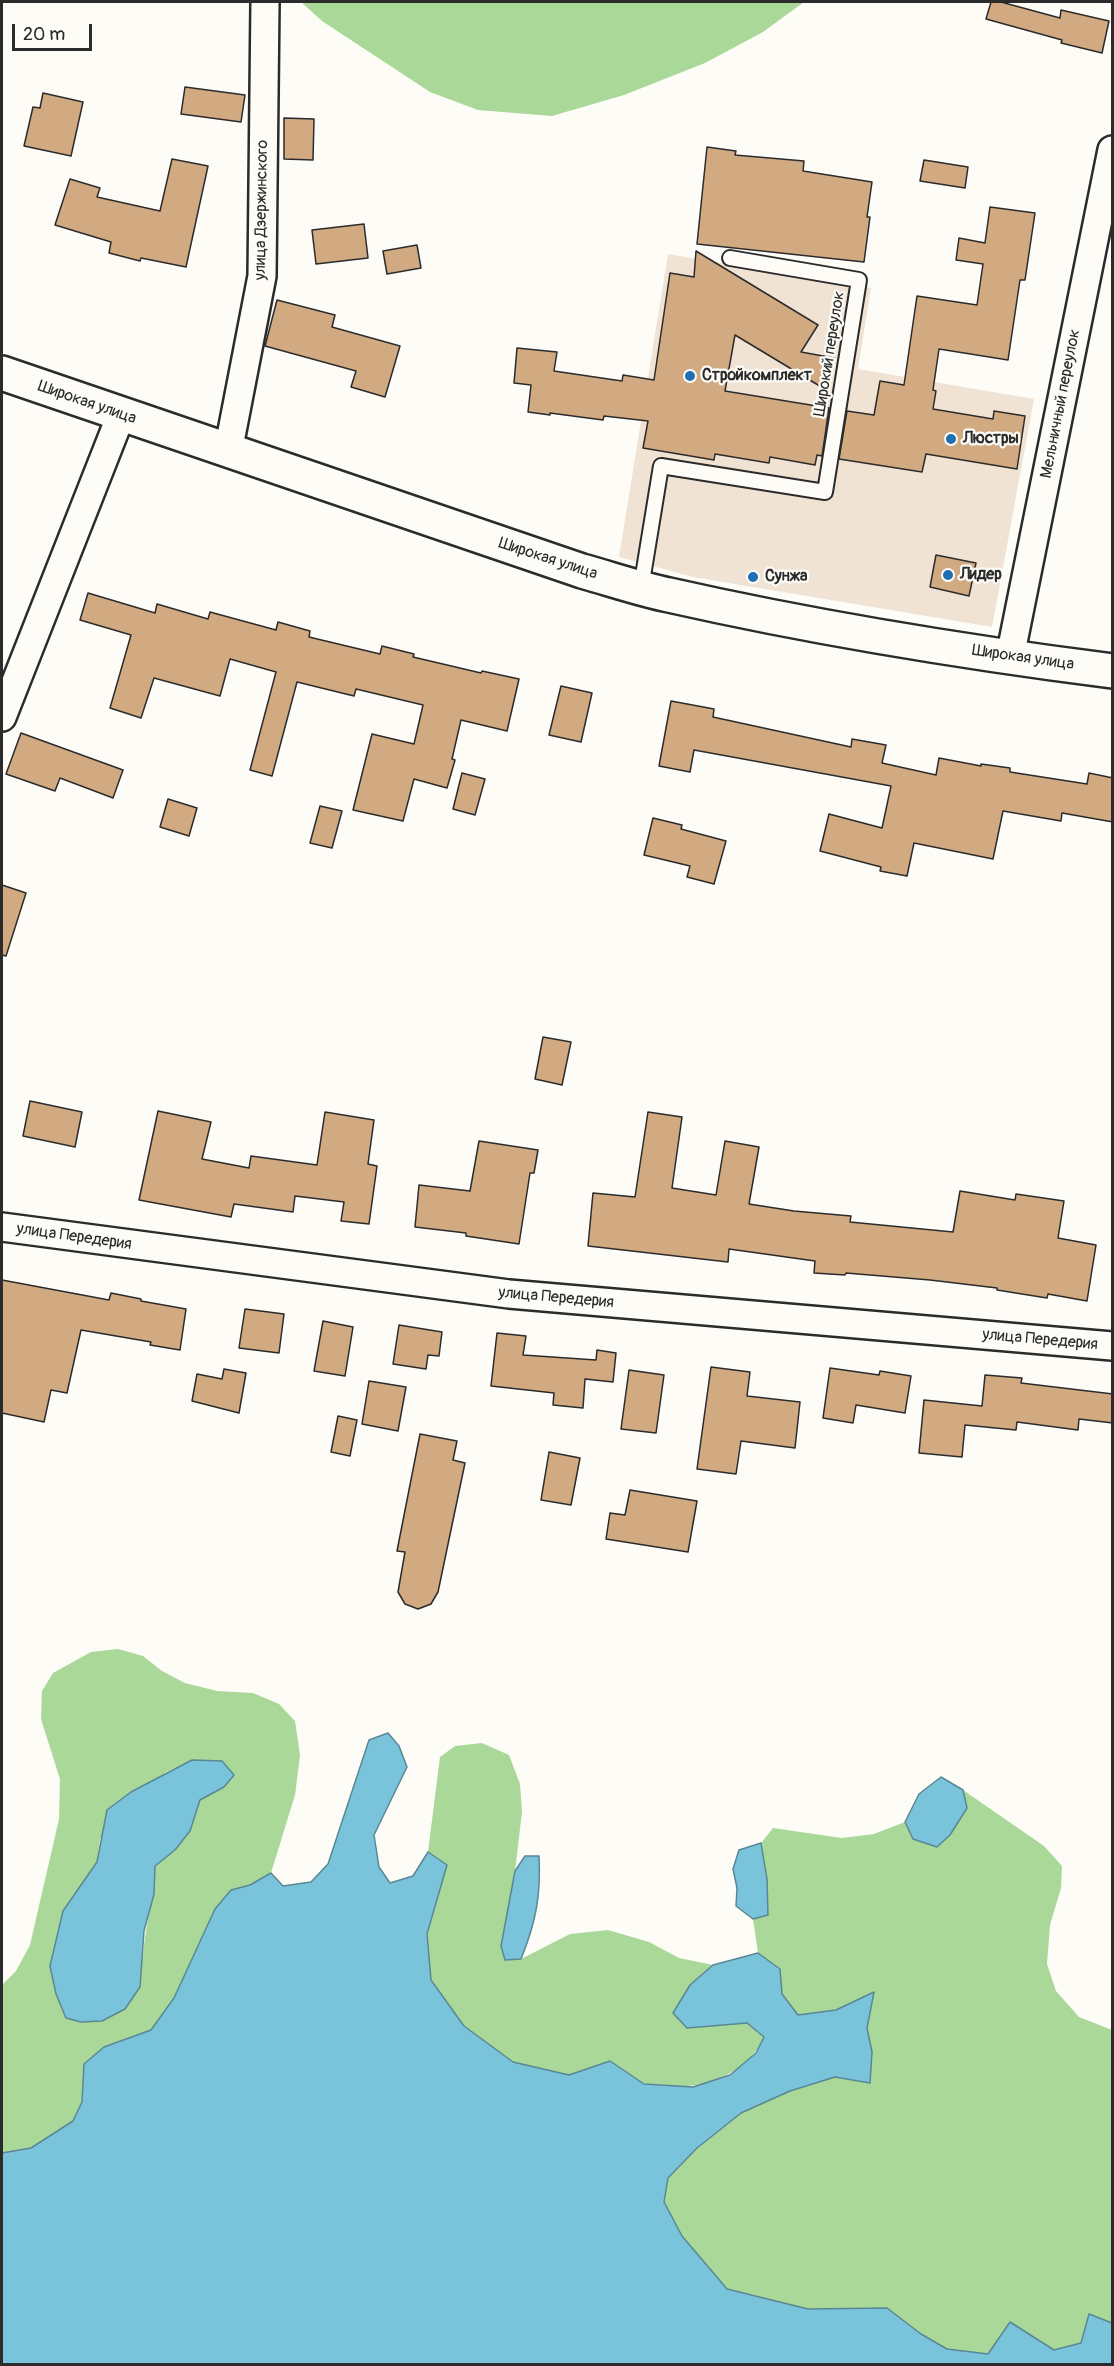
<!DOCTYPE html>
<html>
<head>
<meta charset="utf-8">
<style>
  body { margin:0 }
  #map { position:relative; width:1114px; height:2366px; overflow:hidden; background:#fdfcf7; font-family:Pangolin,sans-serif }
  canvas { display:block }
  .frame { position:absolute; inset:0; border:3px solid #2b2b2b; pointer-events:none }
  .scale { position:absolute; left:12px; top:24px; width:80px; height:27px; box-sizing:border-box; border:3px solid #2b2b2b; border-top:0; padding-left:8px; font-size:18px; line-height:21px; white-space:nowrap; color:#2b2b2b; -webkit-text-stroke:4px #fdfcf7; paint-order:stroke }
</style>
</head>
<body>
<div id="map">
<canvas width="1114" height="2366"></canvas>
<div class="frame"></div>
<div class="scale">20 m</div>
</div>
<script>
const c = document.querySelector('canvas').getContext('2d');
c.lineJoin = 'round';
function fillPath(path, color) {
  c.fillStyle = color;
  c.fill(path, 'evenodd');
}
function strokePath(path, color, width, dash) {
  c.strokeStyle = color;
  c.lineWidth = width;
  c.lineCap = dash ? 'butt' : 'round';
  c.setLineDash(dash || []);
  c.stroke(path);
}
function label(font, color, halo, rows, align = 'center') {
  c.font = font + ' Pangolin,sans-serif';
  c.lineWidth = 4.5;
  c.setLineDash([]);
  c.textBaseline = 'middle';
  c.strokeStyle = halo;
  c.fillStyle = color;
  for (const [text, x, y, turn = 0] of rows) {
    c.save();
    c.translate(x, y);
    c.rotate((+turn || 0) * Math.PI / 180);
    c.textAlign = isNaN(turn) ? turn : align;
    if (halo) c.strokeText(text, 0, 0);
    c.fillText(text, 0, 0);
    c.restore();
  }
}
const built = new Path2D(`
  M 668,254 L 871,288 L 858,369 L 1034,399 L 992,627 L 693,577 L 619,557 Z`);
const green = new Path2D(`
  M 301,2 L 804,2 L 763,32 L 705,63 L 624,95 L 552,116 L 478,110 L 430,92 L 322,21 Z
  M 118,1649 L 143,1656 L 162,1671 L 185,1683 L 217,1691 L 253,1693 L 279,1704 L 295,1721 L 300,1755 L 295,1795 L 271,1873 L 250,1885 L 231,1890 L 215,1909 L 174,1998 L 151,2030 L 104,2047 L 85,2064 L 82,2102 L 73,2121 L 31,2148 L 2,2153 L 2,1985 L 16,1971 L 30,1945 L 59,1819 L 60,1779 L 41,1719 L 42,1691 L 53,1673 L 91,1652 ZM 192,1761 L 223,1762 L 234,1775 L 224,1787 L 200,1800 L 190,1831 L 175,1850 L 155,1866 C 154,1898 145,1926 143,1957 L 66,2018 L 56,1994 L 50,1966 L 84,1884 L 97,1862 L 100,1839 L 166,1772 Z
  M 482,1743 L 509,1755 L 520,1784 L 522,1812 L 515,1871 L 501,1946 L 505,1960 L 521,1959 L 570,1934 L 608,1930 L 649,1942 L 679,1958 L 713,1965 L 690,1985 L 687,2028 L 747,2023 L 764,2038 C 742,2081 691,2093 646,2084 C 634,2082 620,2068 610,2062 L 569,2075 L 513,2062 L 464,2026 L 431,1980 L 427,1934 L 447,1865 L 428,1852 L 440,1757 L 455,1746 Z
  M 963,1790 L 1044,1846 L 1062,1866 L 1061,1888 L 1050,1925 L 1047,1964 L 1056,1991 L 1079,2017 L 1112,2030 L 1112,2323 L 1089,2314 L 1081,2343 L 1054,2350 L 1010,2322 L 989,2354 L 947,2349 L 921,2334 L 887,2308 L 808,2309 L 727,2289 L 682,2236 L 664,2202 L 668,2178 L 697,2148 L 741,2113 L 790,2091 L 835,2077 L 869,2083 L 872,2052 L 867,2028 L 874,1993 L 836,2010 L 798,2015 L 782,1994 L 780,1969 L 758,1953 L 753,1919 L 768,1915 L 767,1879 L 761,1843 L 773,1828 L 842,1838 L 874,1834 L 905,1822 L 913,1839 L 967,1808 Z`);
const water = new Path2D(`
  M 388,1733 L 399,1746 L 407,1767 L 374,1835 L 379,1867 L 390,1883 L 413,1876 L 428,1852 L 447,1865 L 427,1934 L 431,1980 L 464,2026 L 513,2062 L 569,2075 L 610,2061 L 644,2084 L 693,2087 L 730,2075 L 756,2053 L 764,2037 L 747,2023 L 687,2028 L 673,2013 L 690,1985 L 713,1965 L 758,1953 L 780,1969 L 782,1994 L 798,2015 L 836,2010 L 874,1992 L 867,2028 L 872,2052 L 870,2083 L 835,2077 L 790,2091 L 741,2113 L 697,2148 L 668,2178 L 664,2202 L 682,2236 L 727,2289 L 808,2309 L 887,2308 L 921,2334 L 947,2349 L 988,2354 L 1010,2322 L 1054,2350 L 1081,2343 L 1089,2314 L 1112,2323 L 1112,2364 L 2,2364 L 2,2153 L 31,2148 L 73,2121 L 82,2102 L 84,2064 L 104,2047 L 151,2030 L 174,1998 L 215,1909 L 231,1890 L 250,1885 L 271,1873 L 283,1886 L 311,1882 L 328,1864 L 369,1740 Z
  M 192,1760 L 222,1761 L 234,1775 L 224,1787 L 200,1800 L 190,1831 L 175,1850 L 155,1866 L 154,1894 L 144,1931 L 140,1987 L 125,2009 L 102,2021 L 81,2022 L 66,2018 L 56,1994 L 50,1966 L 63,1911 L 97,1862 L 107,1810 L 131,1792 Z
  M 941,1777 L 963,1790 L 967,1808 L 950,1835 L 937,1847 L 913,1839 L 905,1822 L 919,1794 Z
  M 761,1843 L 767,1879 L 768,1915 L 753,1919 L 736,1906 L 737,1888 L 733,1869 L 739,1850 Z
  M 525,1856 L 539,1856 C 541,1895 536,1922 521,1959 L 505,1960 L 501,1946 L 515,1871 Z`);
const building = new Path2D(`
  M 991,2 L 1001,2 L 1060,18 L 1061,10 L 1109,21 L 1102,53 L 1061,43 L 1062,40 L 986,19 Z
  M 185,87 L 245,95 L 241,122 L 181,114 Z
  M 43,93 L 83,102 L 71,156 L 24,146 L 33,107 L 40,108 Z
  M 284,118 L 314,119 L 313,160 L 284,159 Z
  M 707,147 L 736,151 L 735,155 L 804,161 L 803,171 L 872,182 L 867,217 L 870,217 L 864,262 L 697,244 Z
  M 172,159 L 208,166 L 186,267 L 141,258 L 140,261 L 109,253 L 111,242 L 55,225 L 70,179 L 100,188 L 97,197 L 160,211 Z
  M 924,160 L 968,167 L 965,188 L 920,181 Z
  M 990,207 L 1035,213 L 1025,280 L 1020,280 L 1008,360 L 939,349 L 933,390 L 936,391 L 933,409 L 993,419 L 994,411 L 1025,416 L 1017,469 L 926,454 L 922,472 L 839,459 L 847,411 L 874,415 L 880,381 L 904,385 L 917,296 L 977,305 L 983,264 L 956,260 L 959,238 L 985,243 Z
  M 364,224 L 368,258 L 316,264 L 312,230 Z
  M 417,245 L 421,268 L 387,274 L 383,251 Z
  M 696,251 L 818,325 L 801,352 L 834,358 L 828,391 L 735,335 L 725,391 L 829,408 L 822,456 L 817,455 L 815,465 L 770,457 L 769,463 L 715,454 L 714,460 L 643,448 L 648,421 L 604,416 L 603,420 L 550,413 L 550,415 L 528,412 L 531,385 L 514,383 L 517,348 L 557,352 L 554,371 L 622,381 L 623,375 L 654,380 L 670,273 L 694,277 Z
  M 277,300 L 335,315 L 332,327 L 400,346 L 385,397 L 351,387 L 356,371 L 265,346 Z
  M 936,555 L 976,563 L 969,596 L 930,587 Z
  M 88,593 L 155,613 L 157,604 L 208,619 L 210,612 L 276,630 L 278,622 L 310,631 L 309,637 L 380,654 L 382,646 L 414,654 L 413,657 L 481,673 L 482,671 L 519,679 L 507,731 L 461,720 L 452,759 L 455,760 L 447,788 L 414,779 L 403,821 L 353,810 L 372,734 L 414,744 L 423,705 L 356,689 L 354,696 L 297,682 L 272,776 L 250,770 L 276,672 L 230,659 L 220,696 L 154,678 L 141,718 L 110,708 L 131,635 L 80,620 Z
  M 561,686 L 592,693 L 581,742 L 549,735 Z
  M 671,701 L 714,709 L 713,717 L 851,747 L 852,739 L 886,745 L 882,763 L 936,775 L 939,758 L 981,766 L 981,764 L 1010,768 L 1010,772 L 1087,784 L 1089,773 L 1113,778 L 1113,822 L 1062,813 L 1061,821 L 1003,811 L 993,859 L 914,843 L 907,876 L 880,871 L 881,867 L 820,851 L 829,814 L 882,828 L 891,786 L 694,750 L 690,772 L 659,766 Z
  M 21,733 L 123,770 L 113,798 L 60,778 L 55,791 L 6,774 Z
  M 462,773 L 485,779 L 475,815 L 453,809 Z
  M 168,799 L 197,808 L 189,836 L 160,827 Z
  M 320,806 L 342,811 L 332,848 L 310,843 Z
  M 653,818 L 682,825 L 681,829 L 726,841 L 714,884 L 687,877 L 690,866 L 644,855 Z
  M 2,885 L 26,893 L 6,956 L 2,955 Z
  M 543,1037 L 571,1042 L 562,1085 L 535,1079 Z
  M 30,1101 L 82,1112 L 75,1147 L 23,1136 Z
  M 158,1111 L 211,1122 L 202,1159 L 249,1168 L 251,1156 L 317,1165 L 325,1112 L 374,1120 L 368,1164 L 377,1166 L 369,1224 L 341,1221 L 344,1202 L 295,1196 L 293,1212 L 234,1204 L 231,1217 L 139,1200 Z
  M 648,1112 L 682,1117 L 672,1188 L 716,1195 L 725,1141 L 759,1147 L 749,1204 L 794,1211 L 851,1216 L 850,1222 L 953,1232 L 960,1191 L 1015,1200 L 1016,1194 L 1064,1201 L 1058,1238 L 1096,1245 L 1087,1301 L 1048,1294 L 1047,1298 L 997,1290 L 997,1288 L 930,1280 L 846,1273 L 845,1275 L 814,1273 L 815,1261 L 729,1249 L 728,1262 L 588,1246 L 593,1193 L 635,1197 Z
  M 479,1141 L 538,1150 L 534,1173 L 530,1173 L 519,1244 L 466,1236 L 466,1233 L 415,1227 L 419,1185 L 470,1191 Z
  M 2,1280 L 109,1300 L 111,1293 L 141,1299 L 141,1301 L 186,1309 L 180,1350 L 150,1345 L 151,1342 L 81,1330 L 67,1393 L 51,1390 L 44,1422 L 2,1413 Z
  M 245,1309 L 284,1314 L 279,1353 L 239,1348 Z
  M 323,1321 L 353,1327 L 345,1376 L 314,1371 Z
  M 399,1325 L 442,1332 L 439,1356 L 428,1355 L 426,1369 L 393,1364 Z
  M 497,1333 L 526,1336 L 523,1355 L 596,1360 L 597,1350 L 616,1353 L 613,1382 L 585,1379 L 583,1408 L 553,1405 L 554,1393 L 491,1386 Z
  M 711,1367 L 750,1372 L 747,1396 L 800,1402 L 795,1448 L 741,1441 L 736,1474 L 697,1469 Z
  M 830,1368 L 879,1375 L 880,1371 L 911,1376 L 905,1413 L 856,1405 L 853,1423 L 823,1418 Z
  M 224,1369 L 246,1373 L 239,1413 L 192,1401 L 197,1374 L 222,1379 Z
  M 629,1370 L 664,1375 L 656,1433 L 621,1429 Z
  M 985,1375 L 1022,1378 L 1021,1383 L 1113,1394 L 1113,1423 L 1079,1419 L 1078,1430 L 1017,1422 L 1016,1430 L 965,1425 L 962,1457 L 919,1453 L 924,1400 L 982,1406 Z
  M 369,1381 L 406,1387 L 398,1431 L 362,1424 Z
  M 338,1416 L 357,1420 L 350,1456 L 331,1452 Z
  M 420,1434 L 457,1441 L 453,1460 L 465,1463 L 438,1592 L 431,1604 L 418,1609 L 405,1604 L 398,1592 L 405,1552 L 397,1551 Z
  M 549,1452 L 580,1458 L 571,1505 L 541,1500 Z
  M 630,1490 L 697,1501 L 688,1552 L 606,1539 L 610,1513 L 625,1515 Z`);
const service = new Path2D(`
  M 641,588 L 661,466 L 825,492 L 859,280 L 730,258`);
const minor = new Path2D(`
  M 228,452 L 262,276 L 265,2
  M 1010,657 L 1112,150
  M 2,717 L 121,415
  M 2,1227 L 509,1294 L 1112,1346`);
const tertiary = new Path2D(`
  M 2,373 L 582,571 C 611,579 640,589 669,595 C 815,628 964,652 1112,671`);
const markers = [
  [690,376,6,"#1f6fb2"],
  [951,439,6,"#1f6fb2"],
  [948,575,6,"#1f6fb2"],
  [753,577,6,"#1f6fb2"]
];
const streetNames = [
  ["улица Дзержинского",262,210,-89],
  ["Широкий переулок",830,354,-81],
  ["Широкая улица",87,403,19],
  ["Мельничный переулок",1061,404,-79],
  ["Широкая улица",548,559,18],
  ["Широкая улица",1023,658,8],
  ["улица Передерия",74,1237,8],
  ["улица Передерия",556,1298,5],
  ["улица Передерия",1040,1340,5]
];
const poiNames = [
  ["Стройкомплект",702,376],
  ["Люстры",963,439],
  ["Лидер",960,575],
  ["Сунжа",765,577]
];
fillPath(built, '#f0e3d4');
fillPath(green, '#a9d898');
fillPath(water, '#7ac4db');
strokePath(water, '#5a8795', 1.5);
fillPath(building, '#d1aa82');
strokePath(building, '#2b2b2b', 1.5);
strokePath(service, '#2b2b2b', 18);
strokePath(minor, '#2b2b2b', 32);
strokePath(tertiary, '#2b2b2b', 38);
strokePath(service, '#fdfcf7', 14);
strokePath(minor, '#fdfcf7', 27);
strokePath(tertiary, '#fdfcf7', 33);
for (const [x, y, r, color] of markers) {
  const dot = new Path2D();
  dot.arc(x, y, r, 0, 2 * Math.PI);
  c.fillStyle = color;
  c.fill(dot);
  strokePath(dot, '#fdfcf7', 2);
}
label('16px', '#2b2b2b', '#fdfcf7', streetNames);
label('bold 16px', '#2b2b2b', '#fdfcf7', poiNames, 'left');
</script>
</body>
</html>
